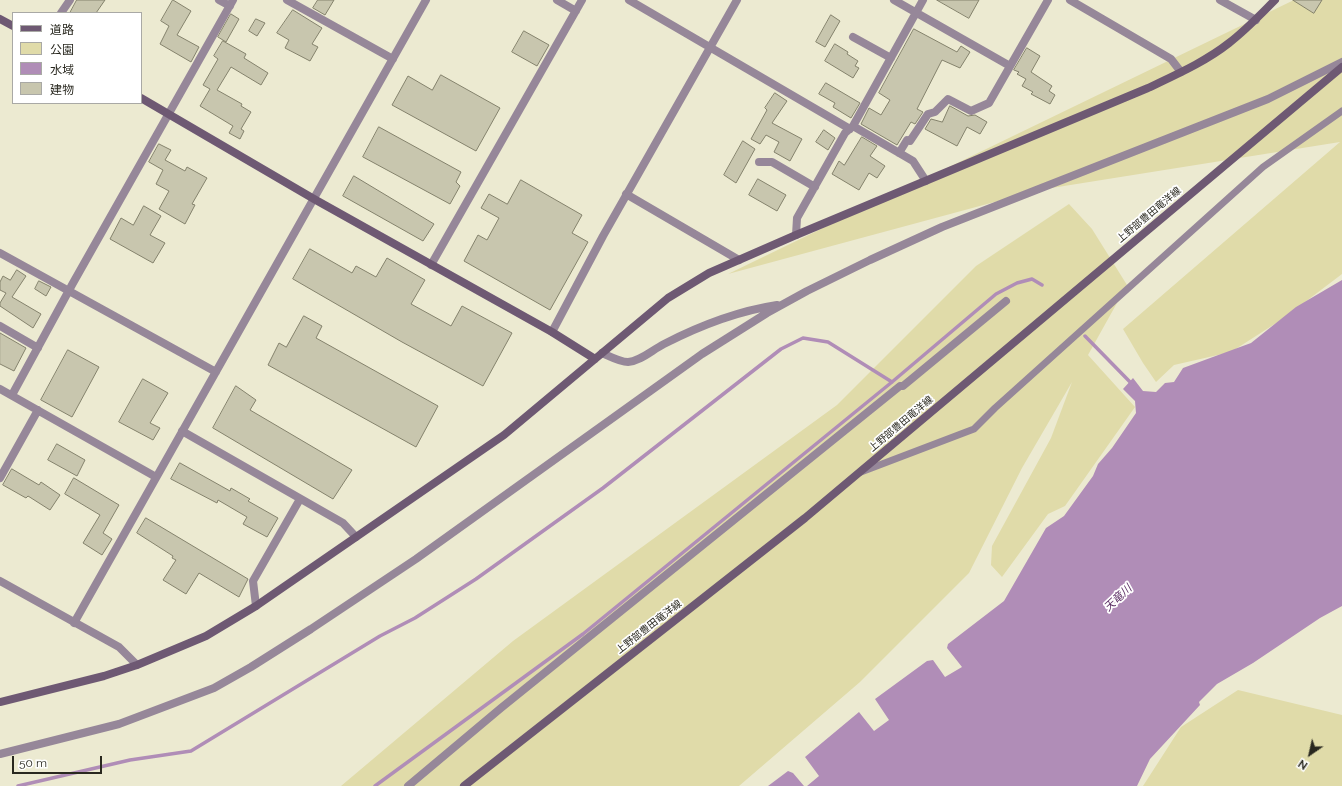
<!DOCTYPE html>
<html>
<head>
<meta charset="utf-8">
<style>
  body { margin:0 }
  #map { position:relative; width:1342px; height:786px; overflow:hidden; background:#ecead1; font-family:Raleway,"Noto Sans JP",sans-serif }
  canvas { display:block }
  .legend { position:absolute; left:12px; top:12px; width:130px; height:92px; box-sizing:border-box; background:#fff; border:1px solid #a9a9a5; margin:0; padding:5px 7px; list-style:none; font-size:12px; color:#29281f }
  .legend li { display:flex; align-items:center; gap:8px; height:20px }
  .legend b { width:20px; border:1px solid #a9a9a5 }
  .north { position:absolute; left:1290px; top:734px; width:40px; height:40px; -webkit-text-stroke:3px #fff; paint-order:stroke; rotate:214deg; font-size:11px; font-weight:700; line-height:16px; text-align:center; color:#29281f }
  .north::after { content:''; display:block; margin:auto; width:14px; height:18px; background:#29281f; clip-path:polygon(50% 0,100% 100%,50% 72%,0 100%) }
  .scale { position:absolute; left:12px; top:756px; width:90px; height:18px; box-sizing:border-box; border:2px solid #29281f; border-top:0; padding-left:5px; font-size:12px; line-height:14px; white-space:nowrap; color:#29281f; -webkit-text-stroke:3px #fff; paint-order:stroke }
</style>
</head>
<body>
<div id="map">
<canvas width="1342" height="786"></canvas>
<ul class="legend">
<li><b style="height:5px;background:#6e5973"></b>道路</li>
<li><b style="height:11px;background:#e0dba9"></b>公園</li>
<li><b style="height:11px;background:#b08db7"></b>水域</li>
<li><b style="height:11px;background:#c8c6ae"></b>建物</li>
</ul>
<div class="north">N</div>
<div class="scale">50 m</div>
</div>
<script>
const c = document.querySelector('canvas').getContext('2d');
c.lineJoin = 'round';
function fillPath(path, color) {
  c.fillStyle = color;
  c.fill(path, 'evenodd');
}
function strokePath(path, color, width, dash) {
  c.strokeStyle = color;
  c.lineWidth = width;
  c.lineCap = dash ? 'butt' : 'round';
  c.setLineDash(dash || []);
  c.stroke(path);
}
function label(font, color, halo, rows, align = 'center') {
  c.font = font + ' Raleway,"Noto Sans JP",sans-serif';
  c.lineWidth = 3.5;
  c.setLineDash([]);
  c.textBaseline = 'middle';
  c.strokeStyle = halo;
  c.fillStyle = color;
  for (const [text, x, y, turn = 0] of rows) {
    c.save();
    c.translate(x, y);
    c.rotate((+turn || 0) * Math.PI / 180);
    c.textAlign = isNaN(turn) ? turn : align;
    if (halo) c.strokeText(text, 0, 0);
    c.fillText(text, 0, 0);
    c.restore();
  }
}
const green = new Path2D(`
  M 1294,0 L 1342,0 L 1342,274 L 1284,318 L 1231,352 L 1174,365 L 1156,382 L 1143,363 L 1123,329 L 1340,142 L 1039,190 L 728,274 Z
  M 1069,204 L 1092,229 L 1127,285 L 1088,355 L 1135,407 L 1065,506 L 1048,514 L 1002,577 L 991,565 L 992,546 L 1051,438 L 1072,382 L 1022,468 L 969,573 L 860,682 L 739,786 L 341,786 L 513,641 L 837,405 L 976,266 Z
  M 1238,690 L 1342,715 L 1342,786 L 1143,786 L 1181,727 Z`);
const water = new Path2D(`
  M 1342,280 L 1342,606 L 1320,618 L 1253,663 L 1217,684 L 1199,702 L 1200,705 L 1150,759 L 1137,786 L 807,786 L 819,776 L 805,757 L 859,712 L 874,731 L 889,720 L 875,699 L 927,661 L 933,660 L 945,677 L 962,667 L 947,648 L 948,644 L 1004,601 L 1046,528 L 1064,516 L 1093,476 L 1098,464 L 1112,448 L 1136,413 L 1135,401 L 1123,389 L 1133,378 L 1143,391 L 1156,392 L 1165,383 L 1174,382 L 1183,368 L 1251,343 L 1296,307 Z
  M 788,771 L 793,773 L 804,786 L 768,786 Z`);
const stream = new Path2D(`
  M 1085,336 L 1132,384
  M 18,786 L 130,760 L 191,751 L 380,636 L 415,618 L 476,579 L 603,488 L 781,349 L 803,338 L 828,342 L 892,382
  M 375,786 L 583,634 L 892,382 L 996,294 L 1017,283 L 1032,279 L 1042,285`);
const building = new Path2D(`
  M 77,0 L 105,0 L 96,13 L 70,13 Z
  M 173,0 L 191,11 L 177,35 L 199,47 L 191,62 L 160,44 L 169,26 L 161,21 Z
  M 318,0 L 334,0 L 325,15 L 313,8 Z
  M 937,0 L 979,0 L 969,18 Z
  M 1293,0 L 1322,0 L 1314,13 Z
  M 293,10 L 322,28 L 312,44 L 318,47 L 310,61 L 285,48 L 289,40 L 277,33 Z
  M 231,14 L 239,19 L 226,42 L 218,37 Z
  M 831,15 L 840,21 L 825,47 L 816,42 Z
  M 256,19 L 265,23 L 257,36 L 249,31 Z
  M 914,29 L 957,52 L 961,46 L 970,52 L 960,68 L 942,60 L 917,109 L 923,112 L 915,124 L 911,122 L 897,145 L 861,124 L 869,108 L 881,115 L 890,100 L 879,93 Z
  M 524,31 L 549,45 L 537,66 L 512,52 Z
  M 223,41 L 246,54 L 244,58 L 268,73 L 261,85 L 231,67 L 217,90 L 242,104 L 241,106 L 251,112 L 241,129 L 244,131 L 240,139 L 229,133 L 233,126 L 200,106 L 210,89 L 203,85 L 218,59 L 214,56 Z
  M 835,44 L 848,52 L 847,54 L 858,61 L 855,66 L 859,68 L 853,78 L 825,61 Z
  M 1027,48 L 1040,56 L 1031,72 L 1052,86 L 1049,91 L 1055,95 L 1050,104 L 1031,94 L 1033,92 L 1022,86 L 1026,79 L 1017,74 L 1019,72 L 1014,70 Z
  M 441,75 L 500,108 L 476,151 L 392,105 L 408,76 L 432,90 Z
  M 826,83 L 860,103 L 851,118 L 833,107 L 835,103 L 819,94 Z
  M 775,93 L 787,101 L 772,123 L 802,139 L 790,161 L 774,152 L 779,142 L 766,135 L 760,144 L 751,139 L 767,110 L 765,108 Z
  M 950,106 L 968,116 L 975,115 L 987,122 L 980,134 L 967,127 L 957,146 L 925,129 L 931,119 L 942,122 Z
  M 379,127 L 461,172 L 456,182 L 460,186 L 450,204 L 363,157 Z
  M 824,130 L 835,138 L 828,150 L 816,142 Z
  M 862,137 L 877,146 L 870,156 L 885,166 L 877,178 L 869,173 L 859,190 L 832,174 L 839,161 L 844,165 Z
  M 743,141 L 755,149 L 736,183 L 724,175 Z
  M 159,144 L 171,150 L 165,160 L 185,171 L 187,167 L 207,178 L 192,204 L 195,205 L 185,224 L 159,209 L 169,191 L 156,184 L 163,170 L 149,162 Z
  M 354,176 L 434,224 L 423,241 L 343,196 Z
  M 758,179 L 786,195 L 777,211 L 749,195 Z
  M 521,180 L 582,215 L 572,233 L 588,242 L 550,310 L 464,261 L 478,235 L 487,240 L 499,218 L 481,208 L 489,194 L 507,204 Z
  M 144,206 L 161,216 L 150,235 L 165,243 L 153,263 L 110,239 L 121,218 L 133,225 Z
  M 310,249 L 352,273 L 356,266 L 376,277 L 387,258 L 425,280 L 411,304 L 451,326 L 462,306 L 512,333 L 483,386 L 402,342 L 293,279 Z
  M 17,270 L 26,276 L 12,297 L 41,314 L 33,328 L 0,306 L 0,303 L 6,293 L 0,290 L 0,282 L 3,276 L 10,280 Z
  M 39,281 L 51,287 L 46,296 L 35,289 Z
  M 304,316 L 322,326 L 316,338 L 438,406 L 416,447 L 268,365 L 279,343 L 286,347 Z
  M 0,333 L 26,348 L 14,371 L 0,364 Z
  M 68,350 L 99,367 L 72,417 L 41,400 Z
  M 143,379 L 168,393 L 150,423 L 160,428 L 153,440 L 119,422 Z
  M 236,386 L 256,400 L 250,410 L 352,470 L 333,499 L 213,428 Z
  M 57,444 L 85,460 L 77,476 L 48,460 Z
  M 180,463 L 230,491 L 231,488 L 250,499 L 248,501 L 278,518 L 267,537 L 243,524 L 247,517 L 218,500 L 217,503 L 171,479 Z
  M 12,469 L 39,485 L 41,482 L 60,495 L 50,510 L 28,496 L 26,498 L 3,485 Z
  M 74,478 L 119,505 L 103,533 L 112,539 L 102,555 L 83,543 L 100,515 L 65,494 Z
  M 146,518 L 248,579 L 239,597 L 199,573 L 186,594 L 163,580 L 176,560 L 172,558 L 173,556 L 137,533 Z`);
const lane = new Path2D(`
  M 861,472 L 974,429 L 995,408 L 1263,167 L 1342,111`);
const street = new Path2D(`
  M 219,0 L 230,6
  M 287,0 L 393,59
  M 557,0 L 576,11
  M 629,0 L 850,129
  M 894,0 L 1010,66
  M 1070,0 L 1171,59 L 1181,72
  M 1220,0 L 1256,20
  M 61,13 L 70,0
  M 853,37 L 891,58
  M 853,126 L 913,161 L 926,181
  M 899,153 L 907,140 L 910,141 L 928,114 L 935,112 L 948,99 L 971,111 L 989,103 L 1048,0
  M 759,162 L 772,162 L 815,187
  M 626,194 L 739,260
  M 796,235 L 797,218 L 845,133 L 853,126 L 923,0
  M 0,253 L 216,372
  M 431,265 L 582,0
  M 0,326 L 38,348
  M 552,332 L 603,236 L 737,0
  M 602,353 C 609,356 620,362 628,362 C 641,361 652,350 664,344 C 699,326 738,311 777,305
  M 0,389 L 156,477
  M 12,395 L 73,283 L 233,0
  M 182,431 L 343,523 L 356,537
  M 0,478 L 38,410
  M 0,581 L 119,647 L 137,665
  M 256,606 L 253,581 L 300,499
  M 74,623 L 426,0
  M 0,754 L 119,724 L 214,688 L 251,667 L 311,629 L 416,559 L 702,354 L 767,313 L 807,291 L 870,260 L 942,227 L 1268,99 L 1342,62
  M 408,786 L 501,708 L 900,386 L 903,386 L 1006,301`);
const secondary = new Path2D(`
  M 0,19 L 13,26
  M 141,98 L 314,199 L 552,332 L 595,359
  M 0,702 L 104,676 L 137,665 L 206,636 L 256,606 L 504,435 L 668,298 L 709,273 L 796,235 L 1148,88 C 1175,75 1205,62 1229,43 C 1246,30 1260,15 1275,0
  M 464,786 L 805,518 L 1342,67`);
const streetNames = [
  ["上野部豊田竜洋線",1149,215,-40],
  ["上野部豊田竜洋線",901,424,-40],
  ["上野部豊田竜洋線",649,627,-38]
];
const waterNames = [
  ["天竜川",1118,598,-43]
];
fillPath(green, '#e0dba9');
fillPath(water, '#b08db7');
strokePath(stream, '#b08db7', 3.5);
fillPath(building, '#c8c6ae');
strokePath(building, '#84826c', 1);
strokePath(lane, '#968799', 7);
strokePath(street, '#968799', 8);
strokePath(secondary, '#6e5973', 8);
label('10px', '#29281f', '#fff', streetNames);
label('italic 11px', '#5e3267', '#fff', waterNames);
</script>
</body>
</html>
